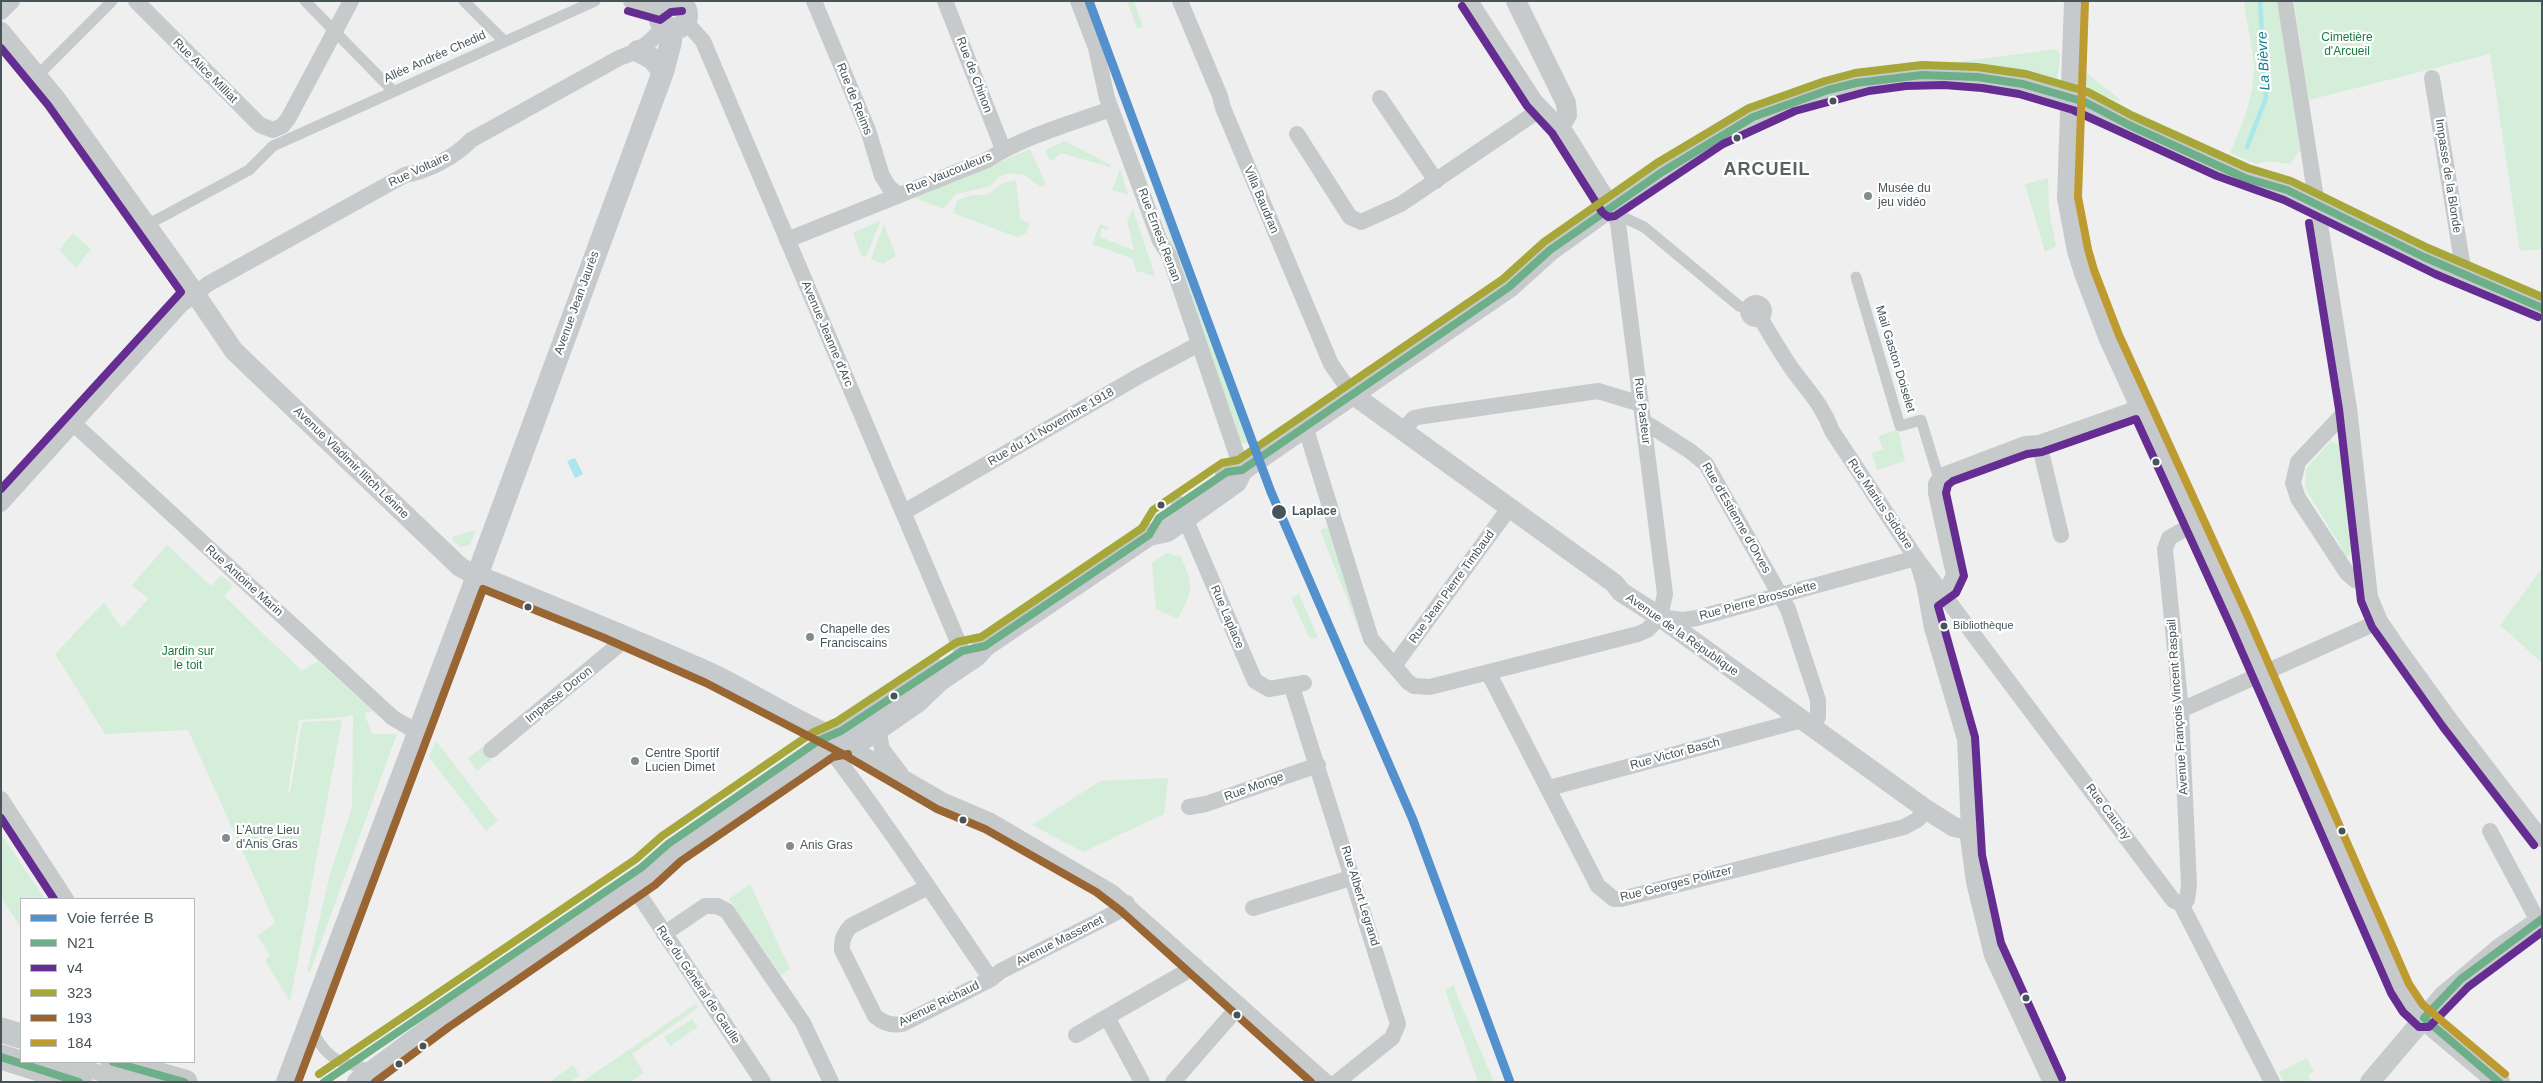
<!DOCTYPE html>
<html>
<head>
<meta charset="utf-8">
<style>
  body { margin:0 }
  #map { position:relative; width:2543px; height:1083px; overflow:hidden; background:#f0efef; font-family:Helvetica,sans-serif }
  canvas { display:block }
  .frame { position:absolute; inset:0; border:2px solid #47555b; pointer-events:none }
  .legend { position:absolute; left:20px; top:898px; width:175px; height:165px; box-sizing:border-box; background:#fff; border:1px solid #b5bbbd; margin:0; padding:6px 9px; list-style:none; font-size:15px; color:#47555b }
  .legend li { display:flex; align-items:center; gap:10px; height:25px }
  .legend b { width:25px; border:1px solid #b5bbbd }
</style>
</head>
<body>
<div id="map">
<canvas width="2543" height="1083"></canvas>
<div class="frame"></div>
<ul class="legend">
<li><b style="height:6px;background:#5291ce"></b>Voie ferrée B</li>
<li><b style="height:6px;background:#6daf89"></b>N21</li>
<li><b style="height:6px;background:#652d92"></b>v4</li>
<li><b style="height:6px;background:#a6a639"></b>323</li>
<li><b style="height:6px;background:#963"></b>193</li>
<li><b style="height:6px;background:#be9b31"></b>184</li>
</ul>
</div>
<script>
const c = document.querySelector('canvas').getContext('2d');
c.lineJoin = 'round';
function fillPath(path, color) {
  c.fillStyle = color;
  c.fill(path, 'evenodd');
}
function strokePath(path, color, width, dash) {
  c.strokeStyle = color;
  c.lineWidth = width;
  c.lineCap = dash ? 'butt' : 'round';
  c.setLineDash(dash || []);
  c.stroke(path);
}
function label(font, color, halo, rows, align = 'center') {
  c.font = font + ' Helvetica,sans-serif';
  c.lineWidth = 4.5;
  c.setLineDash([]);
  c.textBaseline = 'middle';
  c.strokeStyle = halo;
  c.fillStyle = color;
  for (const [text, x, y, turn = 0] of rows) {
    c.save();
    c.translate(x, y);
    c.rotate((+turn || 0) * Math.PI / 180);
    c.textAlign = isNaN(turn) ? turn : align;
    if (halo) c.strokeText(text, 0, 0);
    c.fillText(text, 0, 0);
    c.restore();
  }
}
const green = new Path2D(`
  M 1127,1 L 1134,1 L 1143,27 L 1137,29 Z
  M 2244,1 L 2277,1 L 2300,151 L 2290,164 L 2268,161 L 2256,164 L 2230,153 C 2241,127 2253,100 2254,71 C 2254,48 2246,24 2244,1 Z
  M 2294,1 L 2542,1 L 2542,249 L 2520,251 L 2490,54 L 2309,100 Z
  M 2056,49 L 2060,55 L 2057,82 L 1994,67 L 1943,64 Z
  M 2085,72 L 2123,102 L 2083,90 Z
  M 1065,141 L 1111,165 L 1110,167 L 1064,154 L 1060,153 L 1053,161 L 1049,160 L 1045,150 Z
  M 1030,149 L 1046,184 L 1041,187 L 1024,175 L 1009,173 L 999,177 L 991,186 L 956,194 L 943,209 L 915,198 Z
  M 1120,169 L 1128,195 L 1112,190 Z
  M 2048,178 L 2049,209 L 2056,246 L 2045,252 L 2025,184 Z
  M 1016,180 L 1020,218 L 1030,224 L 1026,233 L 1017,237 L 953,213 L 957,200 L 972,195 L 987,195 L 1003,183 Z
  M 1133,209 L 1155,276 L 1136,271 L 1133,259 L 1092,244 L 1100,224 L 1109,227 L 1108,230 L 1102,228 L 1100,237 L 1134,250 L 1127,221 Z
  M 1163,209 L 1249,443 L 1237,443 L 1161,212 Z
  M 881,220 L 866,257 L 861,255 L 853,233 Z
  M 884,224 L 896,256 L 883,264 L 871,259 Z
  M 73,233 L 91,249 L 76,268 L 59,250 Z
  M 1898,430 L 1905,461 L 1877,470 L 1872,453 L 1883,449 L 1878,436 Z
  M 2331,441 L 2336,444 L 2346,442 L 2357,553 L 2351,552 L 2345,560 L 2340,552 L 2343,550 L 2305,488 L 2306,469 Z
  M 1330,526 L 1363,640 L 1320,530 Z
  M 473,531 L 476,531 L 470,545 L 460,547 L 452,539 L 454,536 Z
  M 167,545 L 211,586 L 221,575 L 233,586 L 224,596 L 302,671 L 318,661 L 373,711 L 364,713 L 372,734 L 397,734 L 310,972 L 307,972 L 330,874 L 352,807 L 353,715 L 345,717 L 299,720 L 288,792 L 290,793 L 302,722 L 342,720 L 290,1002 L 265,960 L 270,955 L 257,936 L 275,923 L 188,730 L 105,734 L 55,654 L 104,602 L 122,628 L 148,599 L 132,585 Z
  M 1167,553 L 1181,557 C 1194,587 1193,590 1178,619 L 1156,609 L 1152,563 Z
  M 2542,568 L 2542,663 L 2500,625 Z
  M 1299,594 L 1318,637 L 1310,639 L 1291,598 Z
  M 436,741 L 498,821 L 486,831 L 429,757 Z
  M 482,747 L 492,759 L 477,771 L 468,758 Z
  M 1168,778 L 1164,814 L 1083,852 L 1032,825 L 1100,781 Z
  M 1,834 L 45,899 L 21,899 L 21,928 L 1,897 Z
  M 750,884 L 790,969 L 781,975 L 729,899 Z
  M 1454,985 L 1457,995 L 1494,1082 L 1478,1082 L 1445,990 Z
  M 695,1004 L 698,1008 L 632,1054 L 644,1073 L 630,1082 L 582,1082 Z
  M 692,1019 L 698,1027 L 670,1046 L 664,1037 Z
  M 2307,1058 L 2314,1071 L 2308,1075 L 2311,1082 L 2284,1082 L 2279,1072 Z
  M 573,1065 L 580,1075 L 570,1082 L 549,1082 Z`);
const water = new Path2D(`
  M 575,458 L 583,474 L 575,478 L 567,461 Z`);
const stream = new Path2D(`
  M 2247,147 L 2266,98 L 2260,1`);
const pedestrian = new Path2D(`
  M 305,1 L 393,91
  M 464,1 L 504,41
  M 37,76 L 112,1
  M 1618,223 L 1625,218 L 1644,227 L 1739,306 L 1748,309
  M 147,225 L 249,170 L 273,146 L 595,1
  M 1856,277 L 1900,426 L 1921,420 L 1939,479
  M 310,1025 C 324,1058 339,1065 374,1069`);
const minor = new Path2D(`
  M 136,1 L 260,125 L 273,130 L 282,126 L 288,119 L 351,1
  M 631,1 L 660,10
  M 814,1 L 868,130 L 882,176 L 889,187 L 897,194
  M 945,1 L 1003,149
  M 1078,1 L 1096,48 L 1107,98 L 1160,241 L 1169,255 L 1242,470
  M 1180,1 L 1220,96 L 1223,108 L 1331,364 L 1352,394
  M 1470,1 L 1535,101 L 1560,127
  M 2285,1 L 2349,408 L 2370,597 L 2380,621 L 2399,649 L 2451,721 L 2542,839
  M 1,12 L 12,1
  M 685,21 L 703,41 L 962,651 L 959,662 L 949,668
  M 2432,78 L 2464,274
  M 1380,98 L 1436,181
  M 1297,134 L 1350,217 L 1361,222 L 1401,204 L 1541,109
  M 1610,207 L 1618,223 L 1665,594 L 1660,617
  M 787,240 L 987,160 C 1025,136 1069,124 1111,109
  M1748 311a8 8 0 1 1 16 0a8 8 0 1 1-16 0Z
  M 1761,319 C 1771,336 1781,353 1792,369 C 1808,391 1822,404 1832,431 L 1916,558 L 1924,584 L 1932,628 L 1965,739 L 1969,830
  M 2349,408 L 2298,462 L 2293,483 L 2298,498 L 2347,573 L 2355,580 L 2368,584
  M 1643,421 L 1690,451 L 1706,464 L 1788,609 L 1818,700 L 1818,717 L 1813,726
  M 74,424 L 393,718 L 419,733
  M 1305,426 L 1371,639 L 1408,682 L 1414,686 L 1430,687 L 1638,634 L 1647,630 L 1660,617 L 1683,620 L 1697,618 L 1916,558
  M 1403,430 L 1414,418 L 1424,416 L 1598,391 L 1641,404
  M 2039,443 L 2061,535
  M 1,504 L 181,305 L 208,284 L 405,175 C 428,171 455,157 471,140 L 619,58 C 639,51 652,43 664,25
  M 1179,504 L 1255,681 L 1269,689 L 1304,683
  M 904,512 L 1139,376 L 1199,344
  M 1916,558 L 2173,900 L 2181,904 L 2272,1082
  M 1932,597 L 1948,587 L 1954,575 L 1936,493 L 1936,484 L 1941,476 L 2025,444 L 2039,443 L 2141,407
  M 1394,666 L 1510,507
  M 1488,672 L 1598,886 L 1614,899 L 1621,899 L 1904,827 L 1917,820 L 1927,810
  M 1292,687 L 1398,1024 L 1392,1038 L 1337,1082
  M 2181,710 L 2380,621
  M 878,729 L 882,749 L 901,774
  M 840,741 L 942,800 L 989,820 L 1113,893 L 1326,1082
  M 829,748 C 886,822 938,902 991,979 L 902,1024 C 891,1026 883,1023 875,1016 L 842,950 C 841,940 844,933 851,926 L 928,887
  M 491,750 L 627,638
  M 1549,788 L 1802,720
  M 1,799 L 66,899
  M 1189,807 L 1206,804 L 1318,765
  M 2490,831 L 2538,921
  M 634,887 L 763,1082
  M 2181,904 L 2187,900 L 2189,885 L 2181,710 L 2165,549 L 2169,538 L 2194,524
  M 1253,908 L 1354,877
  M 664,934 L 705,906 L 717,906 L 727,911 L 803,1023 L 831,1082
  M 991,979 L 1001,971 L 1117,912 L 1127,903
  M 1076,1035 L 1107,1017
  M 47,1071 L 67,1063 L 129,1082
  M 1142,1082 L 1107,1017 L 1196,966
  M 1173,1082 L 1240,1005`);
const tertiary = new Path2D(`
  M 1516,1 L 1566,103 L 1567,115 L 1560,127 L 1610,207
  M 1,32 L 56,99 L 183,276 L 234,351 L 460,567 L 477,576
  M 1352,394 L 1614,583 L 1621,592 L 1660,617 L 1927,810 L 1954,827 L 1969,830 L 1976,882 L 1994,955 L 2053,1082
  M 2370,1082 L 2443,996 L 2500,948 L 2542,919`);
const secondary = new Path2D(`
  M 2075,1 L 2068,198 L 2078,251 L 2085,273 L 2110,339 L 2240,623 L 2400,989 L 2416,1012 L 2499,1082
  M659 15a14 14 0 1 1 28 0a14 14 0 1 1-28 0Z
  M 638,51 L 653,59 L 663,72
  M 2085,102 L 2221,167 L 2245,178 L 2261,181 L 2287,190 L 2424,257 L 2542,308
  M 1226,472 L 1242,470 L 1509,287 L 1550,250 L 1635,189 L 1718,137 L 1753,117 L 1801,98 L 1856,83 L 1922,75 L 1977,77 L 2023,84 L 2057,93
  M 477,576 C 555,608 632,639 709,673 C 750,692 788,718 830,736 L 935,669
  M 287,1082 L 477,576 L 663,72 L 671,42 L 671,28
  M 358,1082 L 443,1019 L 649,877 L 675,853 L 829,748 L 863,739 L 878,729 L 917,702 L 939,681 L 976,656 L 985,646 L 1149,535 L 1167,531 L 1236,482 L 1242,470`);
const primary = new Path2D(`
  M 1,1030 L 21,1036
  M 1,1057 L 80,1082
  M 113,1062 L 185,1082`);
const secondaryBridge = new Path2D(`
  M 2057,93 L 2085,102`);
const bus1 = new Path2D(`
  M 1,1057 L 79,1082
  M 113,1062 L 184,1082
  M 324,1082 L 642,867 L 668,844 L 818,741 L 841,731 L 962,651 L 985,646 L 1149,535 L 1159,518 L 1227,472 L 1242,470 L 1509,287 L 1550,250 L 1662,172 L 1753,117 L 1828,90 L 1856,83 L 1922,75 L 1977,77 L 2023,84 L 2085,102 L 2129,125 L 2245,178 L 2287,190 L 2424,257 L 2542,308
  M 2499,1082 L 2424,1018 L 2461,979 L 2542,919`);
const bus2 = new Path2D(`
  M 1462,6 L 1527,106 L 1552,133 L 1602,212 L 1608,217 L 1615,216 L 1723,144 L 1795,111 L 1869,91 L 1906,86 L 1944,85 L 1982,88 L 2019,94 L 2073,110 L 2217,176 L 2284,200 L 2435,274 L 2538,317
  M 628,11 L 660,20 L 671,12 L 682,11
  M 1,48 L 48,105 L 181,292 L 1,489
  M 2309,223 L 2339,409 L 2361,601 L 2372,627 L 2443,727 L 2534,845
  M 1,818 L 54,899
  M 2062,1078 L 2001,943 L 1982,855 L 1975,737 L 1938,606 L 1956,593 L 1964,576 L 1946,493 L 1948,485 L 1953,481 L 2027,454 L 2042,452 L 2136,419 L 2231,627 L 2391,993 L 2403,1012 L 2419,1027 L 2429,1027 L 2468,987 L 2542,932`);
const bus3 = new Path2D(`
  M 319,1074 L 636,859 L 662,836 L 812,733 L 836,722 L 957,642 L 981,637 L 1142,528 L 1153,510 L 1222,463 L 1238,460 L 1503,279 L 1544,242 L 1657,163 L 1749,108 L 1825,81 L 1855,73 L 1922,65 L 1977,67 L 2026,74 L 2088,92 L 2133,116 L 2248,168 L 2291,181 L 2428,248 L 2542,297`);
const bus4 = new Path2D(`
  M 298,1082 L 483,589 L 602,637 L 706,683 L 841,753 L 937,809 L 985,829 L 1096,892 L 1121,911 L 1311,1082
  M 375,1082 L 449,1027 L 655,885 L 681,861 L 833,757 L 848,754`);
const bus5 = new Path2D(`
  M 2085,1 L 2078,197 L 2088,249 L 2094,270 L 2119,335 L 2249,619 L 2409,984 L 2423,1005 L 2505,1074`);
const rail1 = new Path2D(`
  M 1089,1 L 1271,492 L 1413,820 L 1510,1082`);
const markers = [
  [1833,101,4.5,"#47555b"],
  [1737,138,4.5,"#47555b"],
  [1868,196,5,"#828b8f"],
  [2156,462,4.5,"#47555b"],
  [1161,505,4.5,"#47555b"],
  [1279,512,8,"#47555b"],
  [528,607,4.5,"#47555b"],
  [1944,626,4.5,"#47555b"],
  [810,637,5,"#828b8f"],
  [894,696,4.5,"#47555b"],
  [635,761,5,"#828b8f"],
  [963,820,4.5,"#47555b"],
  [2342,831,4.5,"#47555b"],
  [226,838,5,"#828b8f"],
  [790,846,5,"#828b8f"],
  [2026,998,4.5,"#47555b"],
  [1237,1015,4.5,"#47555b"],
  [423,1046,4.5,"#47555b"],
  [399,1064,4.5,"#47555b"]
];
const busNames = [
  ["Bibliothèque",1953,626]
];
const parkNames = [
  ["Cimetière",2347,38],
  ["d'Arcueil",2347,52],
  ["Jardin sur",188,652],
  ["le toit",188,666]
];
const streetNames = [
  ["Allée Andrée Chedid",435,57,-24],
  ["Rue Alice Milliat",205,71,45],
  ["Rue de Chinon",974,75,69],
  ["Rue de Reims",854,99,68],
  ["Rue Voltaire",419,170,-25],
  ["Rue Vaucouleurs",949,173,-22],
  ["Impasse de la Blonde",2448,176,81],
  ["Villa Baudran",1261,200,67],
  ["Rue Ernest Renan",1159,235,69],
  ["Avenue Jean Jaurès",577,303,-70],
  ["Avenue Jeanne d'Arc",827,334,67],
  ["Mail Gaston Doiselet",1895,359,73],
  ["Rue Pasteur",1642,411,83],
  ["Rue du 11 Novembre 1918",1051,427,-30],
  ["Avenue Vladimir Ilitch Lénine",351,463,44],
  ["Rue Marius Sidobre",1880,504,56],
  ["Rue d'Estienne d'Orves",1736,518,60],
  ["Rue Antoine Marin",244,581,42],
  ["Rue Jean Pierre Timbaud",1452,587,-54],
  ["Rue Pierre Brossolette",1758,601,-15],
  ["Rue Laplace",1227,617,67],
  ["Avenue de la République",1682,635,35],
  ["Impasse Doron",559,695,-39],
  ["Avenue François Vincent Raspail",2178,707,-94],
  ["Rue Victor Basch",1675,754,-15],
  ["Rue Monge",1254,787,-20],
  ["Rue Cauchy",2108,812,53],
  ["Rue Georges Politzer",1676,884,-14],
  ["Rue Albert Legrand",1360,896,73],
  ["Avenue Massenet",1060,941,-27],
  ["Rue du Général de Gaulle",698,985,56],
  ["Avenue Richaud",939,1004,-26]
];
const poiNames = [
  ["Musée du",1878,189],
  ["jeu vidéo",1878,203],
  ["Chapelle des",820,630],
  ["Franciscains",820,644],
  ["Centre Sportif",645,754],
  ["Lucien Dimet",645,768],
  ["L’Autre Lieu",236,831],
  ["d'Anis Gras",236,845],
  ["Anis Gras",800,846]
];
const stopNames = [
  ["Laplace",1292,512]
];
const waterNames = [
  ["La Bièvre",2264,61,-93]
];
const districtNames = [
  ["ARCUEIL",1767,170]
];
fillPath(green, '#d4eeda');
fillPath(water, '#aae7eb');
strokePath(stream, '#aae7eb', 4.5);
strokePath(pedestrian, '#c7cacb', 11);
strokePath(minor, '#c7cacb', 16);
strokePath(tertiary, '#c7cacb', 20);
strokePath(secondary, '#c7cacd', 22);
strokePath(primary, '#c5c9ca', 25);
strokePath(secondaryBridge, '#c7cacd', 22);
strokePath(bus1, '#6daf89', 8);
strokePath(bus2, '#652d92', 8);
strokePath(bus3, '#a6a639', 8);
strokePath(bus4, '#963', 8);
strokePath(bus5, '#be9b31', 8);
strokePath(rail1, '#5291ce', 9);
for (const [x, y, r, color] of markers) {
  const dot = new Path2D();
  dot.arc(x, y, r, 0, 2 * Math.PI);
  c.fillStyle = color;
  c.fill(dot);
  strokePath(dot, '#fff', 2);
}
label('11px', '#47555b', '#fff', busNames, 'left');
label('12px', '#1a7a3c', '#fff', parkNames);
label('12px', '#47555b', '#fff', streetNames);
label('12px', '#47555b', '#fff', poiNames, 'left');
label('bold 12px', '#47555b', '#fff', stopNames, 'left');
label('italic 14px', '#117f87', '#fff', waterNames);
c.letterSpacing = '1px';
label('bold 18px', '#5b6063', '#fff', districtNames);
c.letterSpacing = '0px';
</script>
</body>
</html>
